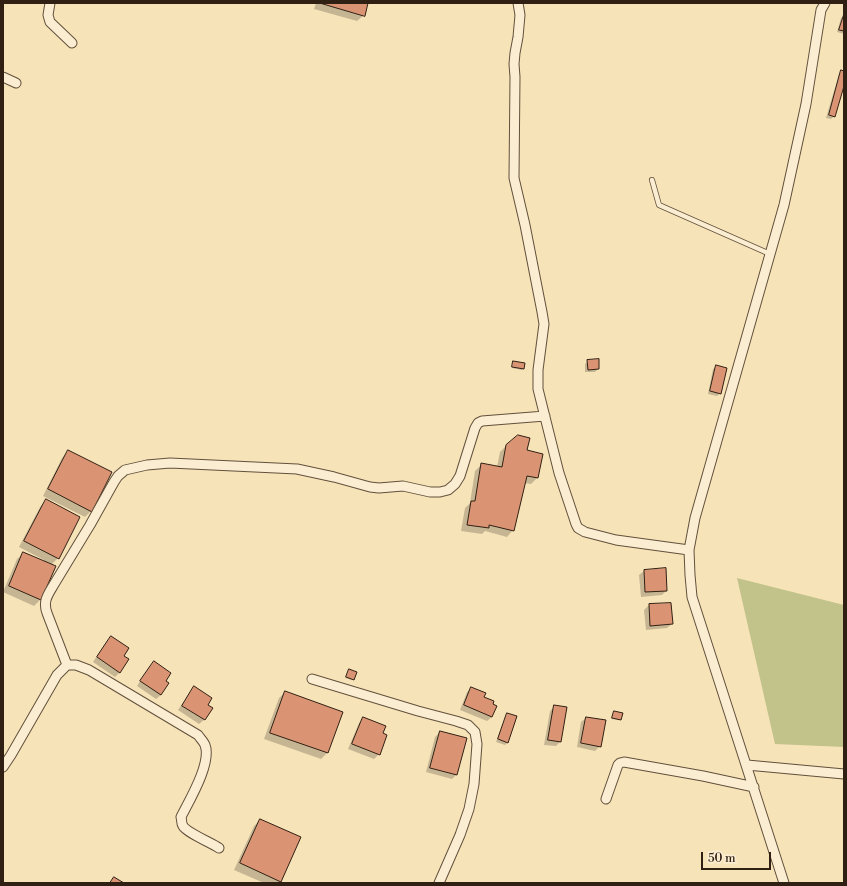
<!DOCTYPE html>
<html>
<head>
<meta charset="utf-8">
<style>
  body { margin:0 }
  #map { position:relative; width:847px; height:886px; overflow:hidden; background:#f7e3b8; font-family:"Libre Bodoni",serif }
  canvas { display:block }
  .frame { position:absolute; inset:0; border:4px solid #301f13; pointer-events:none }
  .scale { position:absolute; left:701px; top:852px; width:70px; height:18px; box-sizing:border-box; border:2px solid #301f13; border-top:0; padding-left:5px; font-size:12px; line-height:14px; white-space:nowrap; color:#301f13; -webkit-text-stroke:3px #faedd1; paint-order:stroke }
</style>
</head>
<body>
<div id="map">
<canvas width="847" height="886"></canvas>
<div class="frame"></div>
<div class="scale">50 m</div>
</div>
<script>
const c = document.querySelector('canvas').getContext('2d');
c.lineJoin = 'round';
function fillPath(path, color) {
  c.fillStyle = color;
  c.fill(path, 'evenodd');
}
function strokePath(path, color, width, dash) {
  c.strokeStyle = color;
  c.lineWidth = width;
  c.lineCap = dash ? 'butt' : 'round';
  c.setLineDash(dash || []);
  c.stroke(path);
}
const green = new Path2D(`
  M 737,578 L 844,605 L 844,747 L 775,744 Z`);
const shadow = new Path2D(`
  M 316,3 L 367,3 L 364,15 L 357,21 L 314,9 Z
  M 844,16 L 844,34 L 837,32 L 841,18 Z
  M 842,71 L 844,72 L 844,82 L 834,116 L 831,119 L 826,118 L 839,74 Z
  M 588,361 L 598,369 L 595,372 L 585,372 L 585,364 Z
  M 514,362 L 523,368 L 522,370 L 512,368 Z
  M 716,367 L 720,393 L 717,396 L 708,394 L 713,369 Z
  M 506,446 L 526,451 L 537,478 L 531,484 L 524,483 L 513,530 L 507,537 L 485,531 L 482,534 L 461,531 L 465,508 L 470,503 L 475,471 L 481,465 L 497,467 L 500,452 Z
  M 68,451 L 91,511 L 85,517 L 43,496 L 62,458 Z
  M 46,500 L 58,558 L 51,565 L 54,567 L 40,600 L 34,606 L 3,592 L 17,559 L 24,553 L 43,562 L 44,560 L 19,547 L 40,507 Z
  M 644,571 L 666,591 L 662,595 L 641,597 L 639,575 Z
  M 649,605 L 672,624 L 667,628 L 646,630 L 644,610 Z
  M 111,637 L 122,656 L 120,672 L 115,677 L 93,662 L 106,642 Z
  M 154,662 L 165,681 L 161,695 L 156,699 L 137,686 L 149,667 Z
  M 349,670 L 353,679 L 352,680 L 345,678 Z
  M 195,687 L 207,705 L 211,708 L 204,720 L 199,724 L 178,710 L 190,692 Z
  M 472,688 L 491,705 L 492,717 L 487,721 L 460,710 L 467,692 Z
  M 285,692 L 327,753 L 321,759 L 264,739 L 279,698 Z
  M 555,706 L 560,742 L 556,746 L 544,745 L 550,711 Z
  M 614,712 L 620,719 L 619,720 L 611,719 Z
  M 508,714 L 508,742 L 505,745 L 496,742 L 505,717 Z
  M 363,718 L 382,734 L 379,754 L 374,759 L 348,749 L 359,723 Z
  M 586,718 L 600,746 L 595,751 L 577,747 L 581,722 Z
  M 440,732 L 456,775 L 452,779 L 426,772 L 435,737 Z
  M 260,820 L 281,881 L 279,883 L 264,883 L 234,870 L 254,826 Z`);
const building = new Path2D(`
  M 320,3 L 368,3 L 365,16 Z
  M 844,14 L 844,31 L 839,30 Z
  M 841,70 L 844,71 L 844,86 L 835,117 L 829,115 Z
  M 599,359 L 599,369 L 588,370 L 587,360 Z
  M 513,361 L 525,363 L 524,369 L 512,367 Z
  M 716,365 L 727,368 L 721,394 L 710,391 Z
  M 518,435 L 530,438 L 527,450 L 543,454 L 538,478 L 527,476 L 514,531 L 489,525 L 489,528 L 467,525 L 471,501 L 475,501 L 481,463 L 502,467 L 506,445 Z
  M 68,450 L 112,472 L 92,512 L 48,489 Z
  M 46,499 L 80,517 L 59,559 L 24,541 Z
  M 23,552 L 56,566 L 41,600 L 9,586 Z
  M 666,568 L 667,591 L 645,592 L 644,570 Z
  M 671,603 L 673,624 L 650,626 L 649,604 Z
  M 111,636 L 129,648 L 124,656 L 129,659 L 120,673 L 97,657 Z
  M 154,661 L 171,673 L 166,681 L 169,683 L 161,695 L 140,681 Z
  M 349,669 L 357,672 L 354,680 L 346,677 Z
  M 194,686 L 212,698 L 208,705 L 213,708 L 205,720 L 182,706 Z
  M 471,687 L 486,693 L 484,697 L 494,701 L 493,704 L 497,706 L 492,717 L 464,705 Z
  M 285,691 L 343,712 L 328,753 L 270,733 Z
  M 554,705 L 567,707 L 561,742 L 548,740 Z
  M 614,711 L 623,713 L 621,720 L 612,718 Z
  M 507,713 L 517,716 L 508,743 L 498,739 Z
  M 363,717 L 386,726 L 383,733 L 387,735 L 380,755 L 352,744 Z
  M 586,717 L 606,720 L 601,747 L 581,743 Z
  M 440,731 L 467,738 L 457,775 L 430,768 Z
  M 260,819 L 301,837 L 281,882 L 240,863 Z
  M 114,877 L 124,883 L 110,883 Z`);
const service = new Path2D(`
  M 652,180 L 659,205 L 770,254`);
const minor = new Path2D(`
  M 50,3 L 48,15 L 50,22 L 72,43
  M 518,3 L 520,15 L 518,37 L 515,53 L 514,64 L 515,77 L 514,178 L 525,225 L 542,312 L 544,324 L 538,370 L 538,389 L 559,473 L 576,524 L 578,528 L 585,532 L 616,540 L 689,550
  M 3,77 L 16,83
  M 67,665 L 47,613 C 43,602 47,596 53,586 L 90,525 L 114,482 L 118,476 L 125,470 L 147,465 L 170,463 L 297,469 L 334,477 L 370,487 L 379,488 L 403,486 L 430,492 L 440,492 L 448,490 L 455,484 L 460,476 L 475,428 L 478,423 L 482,421 L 545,416
  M 312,679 L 418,711 L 456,721 L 468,725 L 475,732 L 477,744 L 474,784 L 469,809 L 460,835 L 439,883
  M 747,765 L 844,774
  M 3,767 L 11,755 L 57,675 L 67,665 L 76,665 L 89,670 L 198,735 C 200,738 204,742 205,745 C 212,763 189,801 181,817 C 182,820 181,823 183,826 C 187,833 212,843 219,848
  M 606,799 L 618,765 L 620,763 L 624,762 L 703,776 L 754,787
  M 784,883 L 692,597 L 690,575 L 689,550 L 695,518 L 784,205 L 806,104 L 821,10 L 825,3`);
fillPath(green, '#c2c28b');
fillPath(shadow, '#0003');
fillPath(building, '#da9473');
strokePath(building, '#301f13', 1);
strokePath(service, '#62503c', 6);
strokePath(minor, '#62503c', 11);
strokePath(service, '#faedd1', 4.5);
strokePath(minor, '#faedd1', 9);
</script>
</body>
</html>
